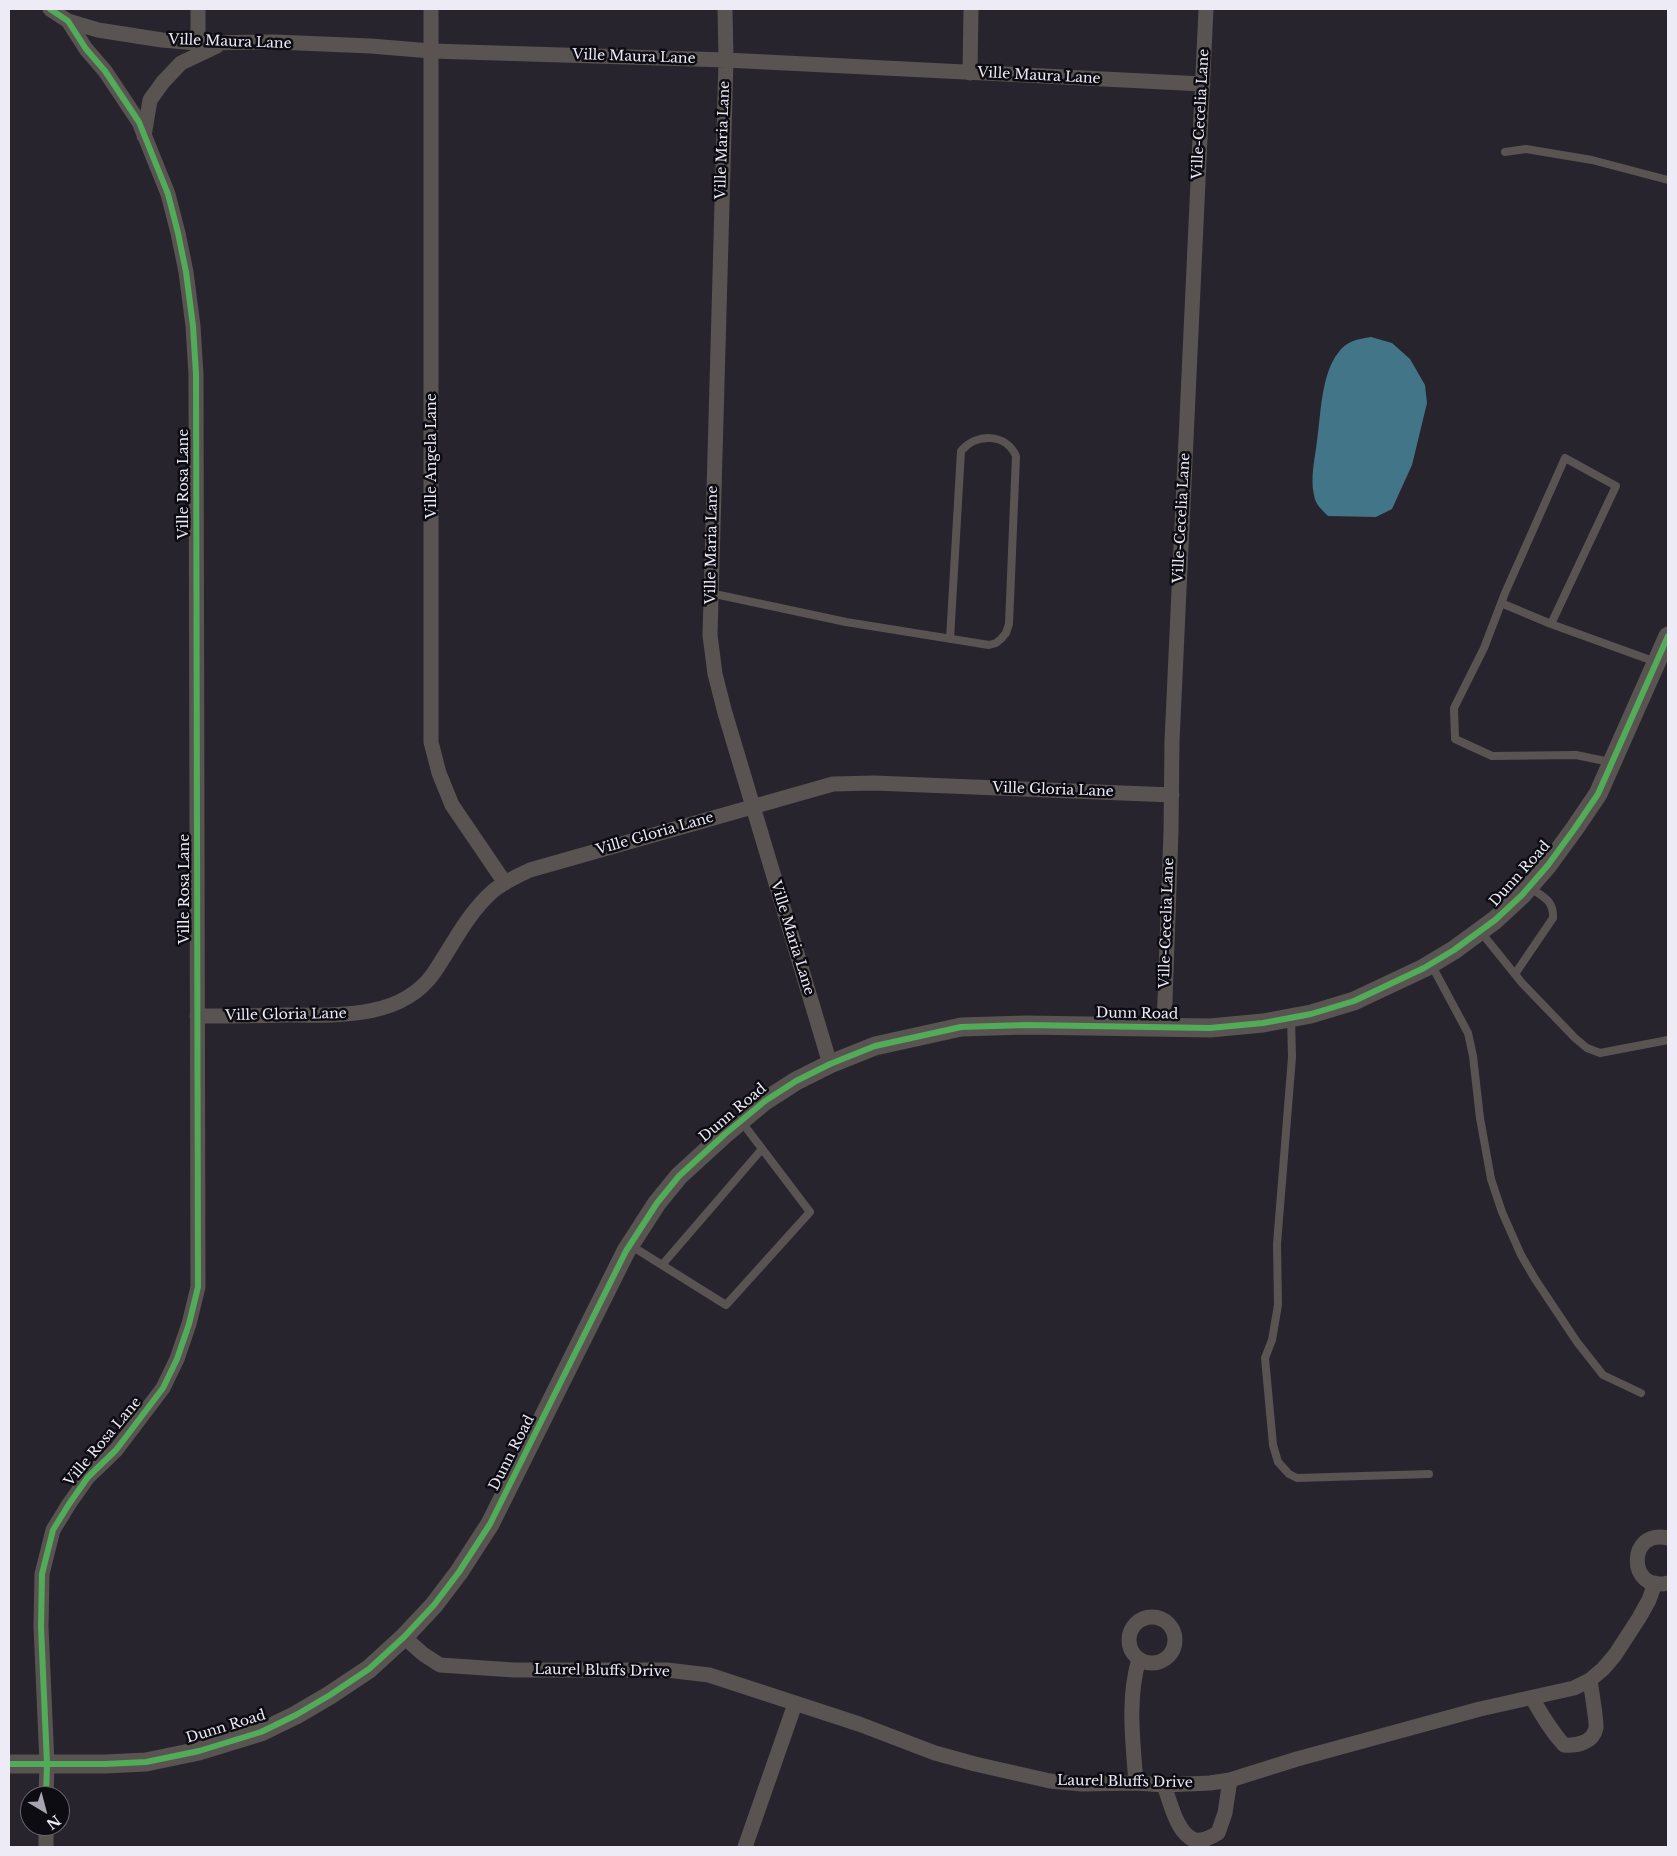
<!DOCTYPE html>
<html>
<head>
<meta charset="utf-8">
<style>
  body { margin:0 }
  #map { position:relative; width:1677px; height:1856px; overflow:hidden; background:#27242e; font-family:"Libre Baskerville",serif }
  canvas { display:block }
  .frame { position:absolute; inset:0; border:10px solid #edebf6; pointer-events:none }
  .north { position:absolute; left:20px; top:1786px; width:50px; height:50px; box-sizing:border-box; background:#0d0c13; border:1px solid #67656e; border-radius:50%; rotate:143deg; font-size:14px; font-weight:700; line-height:20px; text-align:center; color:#edebf6 }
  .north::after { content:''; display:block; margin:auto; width:18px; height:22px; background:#a8a5b0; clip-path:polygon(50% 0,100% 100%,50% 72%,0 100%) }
</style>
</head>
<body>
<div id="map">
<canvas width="1677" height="1856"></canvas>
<div class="frame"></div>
<div class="north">N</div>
</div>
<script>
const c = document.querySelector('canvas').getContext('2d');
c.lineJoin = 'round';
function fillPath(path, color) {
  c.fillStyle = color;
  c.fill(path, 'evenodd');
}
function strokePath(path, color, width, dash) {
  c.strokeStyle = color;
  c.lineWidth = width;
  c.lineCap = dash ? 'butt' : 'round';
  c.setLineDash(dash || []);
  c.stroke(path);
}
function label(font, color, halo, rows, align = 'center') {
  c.font = font + ' "Libre Baskerville",serif';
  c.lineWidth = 5;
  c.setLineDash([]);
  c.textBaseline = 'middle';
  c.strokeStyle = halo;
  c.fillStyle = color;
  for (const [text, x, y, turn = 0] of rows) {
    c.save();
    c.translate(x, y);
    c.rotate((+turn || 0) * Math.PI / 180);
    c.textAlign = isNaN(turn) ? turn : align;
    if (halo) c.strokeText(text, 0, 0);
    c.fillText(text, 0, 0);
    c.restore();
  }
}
const water = new Path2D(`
  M 1371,337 L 1392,343 L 1410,359 L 1425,385 L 1427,403 L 1412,465 L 1392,509 L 1376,517 L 1328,516 C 1322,510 1315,504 1314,495 C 1310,478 1315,458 1317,441 C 1321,414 1321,375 1338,353 C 1346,341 1358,339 1371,337 Z`);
const service = new Path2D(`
  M 1505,152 L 1526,149 L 1592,160 L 1668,180
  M 710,593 L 846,622 L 989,645 L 996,643 L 1001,639 L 1006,633 L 1009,624 L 1016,456 C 1006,433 976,433 961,451 L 950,639
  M 1501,603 L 1551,624
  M 1610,762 L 1576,755 L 1492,756 L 1455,739 L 1454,708 L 1484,648 L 1505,593 L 1565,458 L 1616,486 L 1551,624 L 1656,662
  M 1480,931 L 1522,983 L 1575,1038 L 1587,1048 L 1600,1053 L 1668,1040
  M 1431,964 L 1468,1033 L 1473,1056 L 1480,1118 L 1491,1179 L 1502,1212 L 1521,1255 L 1535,1279 L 1577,1342 L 1603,1375 L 1641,1393
  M 1515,974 L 1553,918 C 1554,900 1543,897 1529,887
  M 1291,1018 L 1292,1057 L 1277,1244 L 1278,1305 L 1272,1340 L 1265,1358 L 1273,1445 L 1278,1462 L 1289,1474 L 1297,1478 L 1429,1474
  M 630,1245 L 726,1305 L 810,1212 L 741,1121
  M 662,1265 L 762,1149`);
const minor = new Path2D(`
  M 198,9 L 198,43
  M 431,9 L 431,742 L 439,773 L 452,805 L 505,883
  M 725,9 L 726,60 L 710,635 L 715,674 L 725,713 L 830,1064
  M 68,21 L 98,30 L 162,40 L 198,43 L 274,42 L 371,46 L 431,51 L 726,60 L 1203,84
  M 970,73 L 971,9
  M 144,136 L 150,100 L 163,82 L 181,63 L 217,46
  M 197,1016 C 227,1016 256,1016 285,1015 C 335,1015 400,1020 433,974 C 453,945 466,915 493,891 C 504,882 517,876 530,870 L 833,784 L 874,783 L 1172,795
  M 1164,1028 L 1171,832 L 1172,741 L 1206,9
  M 1668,1538 C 1627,1528 1627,1593 1668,1583
  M1129 1640a23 23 0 1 1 46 0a23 23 0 1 1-46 0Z
  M 404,1637 L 423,1654 L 440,1665 L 514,1670 L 667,1670 L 709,1675 L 859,1724 L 935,1753 L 975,1764 L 1050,1781 L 1082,1784 L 1136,1783 L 1164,1785 L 1210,1783 L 1230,1780 L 1297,1759 L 1480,1709 L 1574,1688 L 1590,1680 L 1603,1669 L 1615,1655 L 1639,1618 L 1649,1600 L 1655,1583
  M 1532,1698 C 1542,1715 1551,1731 1564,1745 C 1576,1746 1593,1743 1596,1728 C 1597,1722 1591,1688 1590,1680
  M 1136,1783 C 1133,1742 1127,1699 1139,1659
  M 1164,1785 C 1170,1801 1177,1835 1195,1840 C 1203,1842 1212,1836 1218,1833 L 1225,1813 L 1230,1780
  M 46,1796 L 47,1764 L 41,1627 L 42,1574 L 53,1530 L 69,1504 L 88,1477 L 116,1450 L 163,1388 L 177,1359 L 189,1324 L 198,1287 L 196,374 L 193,326 L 186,272 L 178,233 L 168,194 L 139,122 L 105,71 L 86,49 L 68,21 L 50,9
  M 46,1847 L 46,1826
  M 745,1847 L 795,1704`);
const tertiary = new Path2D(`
  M 9,1764 L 105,1764 L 146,1762 L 199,1751 L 261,1732 L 296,1715 L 330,1695 L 369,1669 L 404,1637 L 434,1605 L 459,1572 L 490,1524 L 626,1251 L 657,1203 L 679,1176 L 725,1134 L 765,1101 L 796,1081 L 830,1064 L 875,1046 L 961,1027 L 1026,1025 L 1210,1028 L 1263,1023 L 1311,1014 L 1354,1001 L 1424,968 L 1454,950 L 1495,920 L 1522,895 L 1548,865 L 1575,828 L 1598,794 L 1668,636`);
const cycleway = new Path2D(`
  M 9,1764 L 105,1764 L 146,1762 L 199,1751 L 261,1732 L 296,1715 L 330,1695 L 369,1669 L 404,1637 L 434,1605 L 459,1572 L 490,1524 L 626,1251 L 657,1203 L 679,1176 L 725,1134 L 765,1101 L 796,1081 L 830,1064 L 875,1046 L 961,1027 L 1026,1025 L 1210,1028 L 1263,1023 L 1311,1014 L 1354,1001 L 1424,968 L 1454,950 L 1495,920 L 1522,895 L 1548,865 L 1575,828 L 1598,794 L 1668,636
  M 46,1796 L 47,1764 L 41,1627 L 42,1574 L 53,1530 L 69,1504 L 88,1477 L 116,1450 L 163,1388 L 177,1359 L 189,1324 L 198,1287 L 196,374 L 193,326 L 186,272 L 178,233 L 168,194 L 139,122 L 105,71 L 86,49 L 68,21 L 50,9`);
const streetNames = [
  ["Ville Maura Lane",230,42,2],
  ["Ville Maura Lane",634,57,2],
  ["Ville Maura Lane",1039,76,3],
  ["Ville-Cecelia Lane",1201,114,-87],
  ["Ville Maria Lane",723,140,-88],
  ["Ville Angela Lane",432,456,-90],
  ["Ville Rosa Lane",184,484,-90],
  ["Ville-Cecelia Lane",1182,518,-87],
  ["Ville Maria Lane",712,545,-89],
  ["Ville Gloria Lane",1053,790,2],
  ["Ville Gloria Lane",655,834,-16],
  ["Dunn Road",1520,874,-48],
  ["Ville Rosa Lane",185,889,-90],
  ["Ville-Cecelia Lane",1167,923,-88],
  ["Ville Maria Lane",792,938,73],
  ["Dunn Road",1137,1014,1],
  ["Ville Gloria Lane",286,1015,-1],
  ["Dunn Road",733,1113,-40],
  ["Ville Rosa Lane",103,1442,-50],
  ["Dunn Road",512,1453,-63],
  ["Laurel Bluffs Drive",602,1671,1],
  ["Dunn Road",226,1727,-17],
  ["Laurel Bluffs Drive",1125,1782,1]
];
fillPath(water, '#427587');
strokePath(service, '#595451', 8);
strokePath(minor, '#595451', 15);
strokePath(tertiary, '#595451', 19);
strokePath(cycleway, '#51ab58', 6);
label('14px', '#edebf6', '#0d0c13', streetNames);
</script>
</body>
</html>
